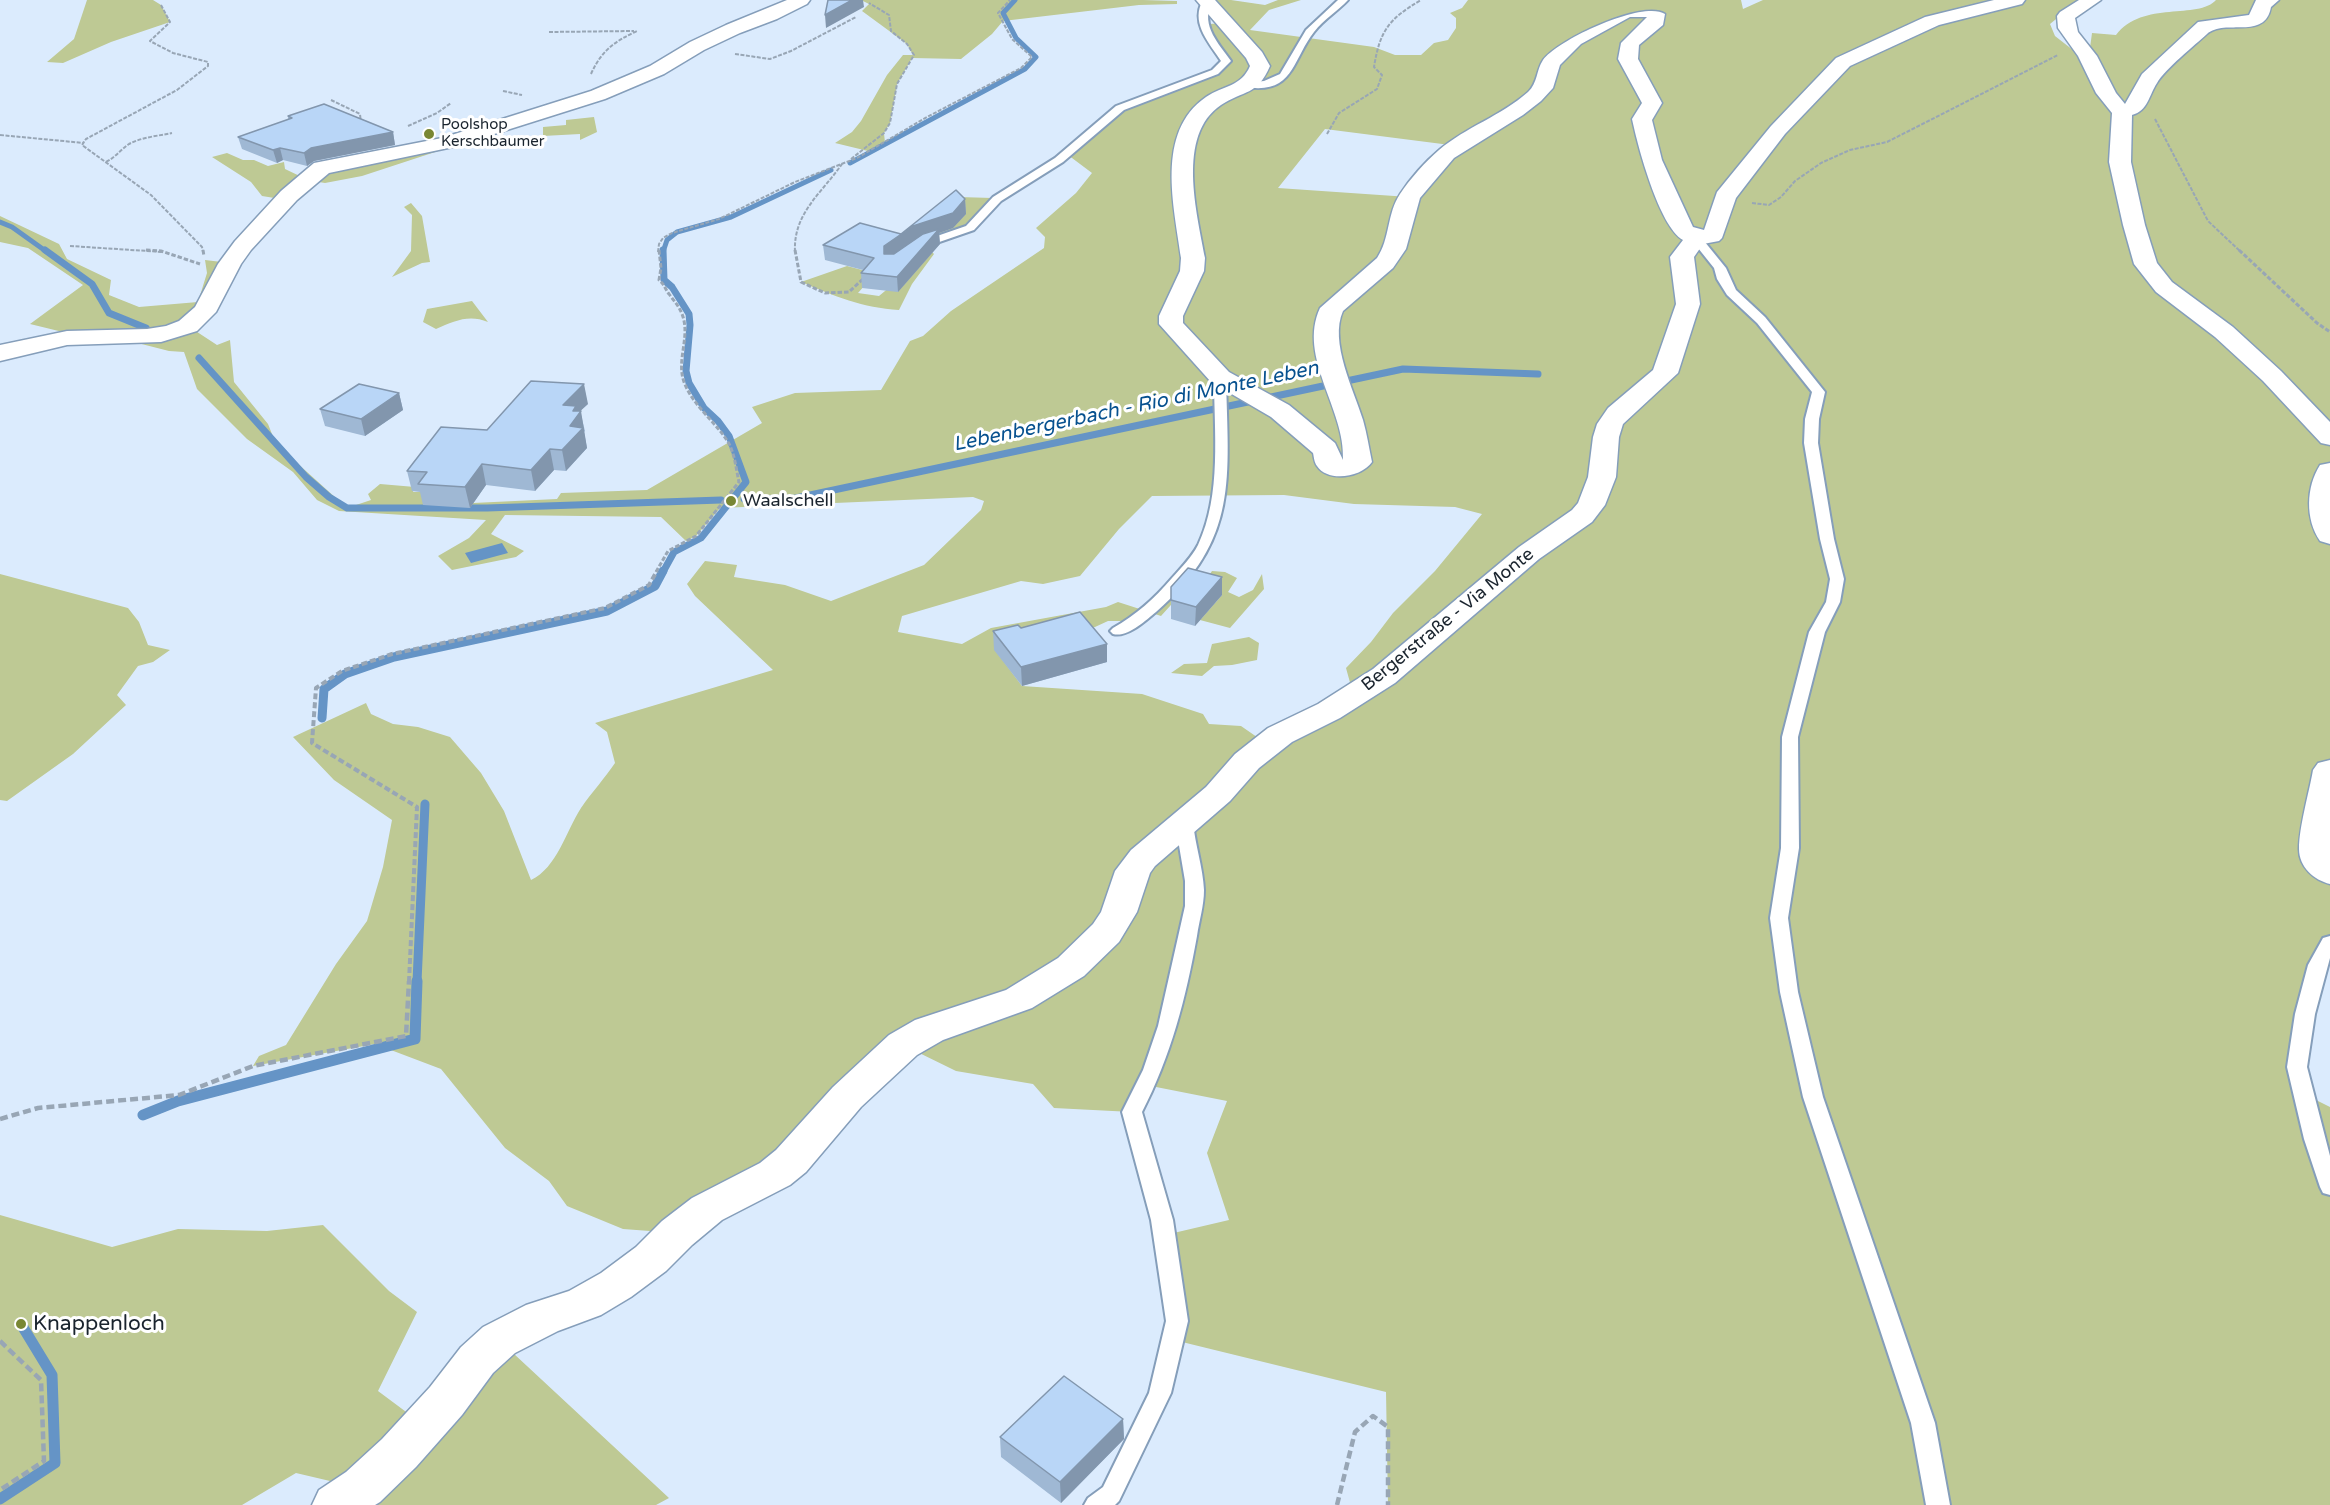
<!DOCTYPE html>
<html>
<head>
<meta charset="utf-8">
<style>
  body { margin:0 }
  canvas { display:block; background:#dbebfd }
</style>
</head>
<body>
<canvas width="2330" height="1505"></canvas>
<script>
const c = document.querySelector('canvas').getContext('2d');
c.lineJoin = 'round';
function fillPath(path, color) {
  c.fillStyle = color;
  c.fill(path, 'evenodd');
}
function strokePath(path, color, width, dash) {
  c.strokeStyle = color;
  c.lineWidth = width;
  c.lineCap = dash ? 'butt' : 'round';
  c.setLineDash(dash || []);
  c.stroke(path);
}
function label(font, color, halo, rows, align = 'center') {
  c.font = font + ' "Varela Round",sans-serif';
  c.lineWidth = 6;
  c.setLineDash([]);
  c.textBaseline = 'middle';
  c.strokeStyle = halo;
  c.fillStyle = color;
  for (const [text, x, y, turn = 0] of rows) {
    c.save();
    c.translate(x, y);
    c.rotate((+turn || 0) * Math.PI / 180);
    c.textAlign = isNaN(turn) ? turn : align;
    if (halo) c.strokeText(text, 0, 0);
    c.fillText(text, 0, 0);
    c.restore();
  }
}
const green = new Path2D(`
  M 87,0 L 153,0 L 161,5 L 170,22 L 111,42 L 63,63 L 47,62 L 74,39 Z
  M 861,0 L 1143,0 L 1177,1 L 1177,4 L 1139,5 L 1003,21 L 992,34 L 961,59 L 912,58 L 897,84 L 890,123 L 884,133 L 885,143 L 868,151 L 835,143 L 852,132 L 861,121 L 887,75 L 903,55 L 913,55 L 907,44 L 862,11 L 869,4 Z
  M 1212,0 L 1231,0 L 1265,5 L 1278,0 L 1301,0 L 1269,10 L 1250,30 L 1374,47 L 1395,55 L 1421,55 L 1434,43 L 1448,40 L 1456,28 L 1456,18 L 1450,13 L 1462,8 L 1468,0 L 1741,0 L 1743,9 L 1763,0 L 2087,0 L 2061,15 L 2050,24 L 2055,36 L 2078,54 L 2090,48 L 2092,33 L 2116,35 C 2143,0 2198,20 2216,0 L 2330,0 L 2330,964 L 2317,965 L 2304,1094 L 2330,1107 L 2330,1505 L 1388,1505 L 1386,1392 L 1178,1341 L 1165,1235 L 1229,1220 L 1207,1153 L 1227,1101 L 1146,1085 L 1132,1112 L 1054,1108 L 1033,1084 L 956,1071 L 903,1045 L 677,1233 L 623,1229 L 567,1206 L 549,1181 L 505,1148 L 441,1069 L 375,1044 L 253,1066 L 259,1056 L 286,1045 L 336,964 L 367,921 L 383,867 L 392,820 L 334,780 L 293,737 L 366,703 L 371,714 L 393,724 L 418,727 L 450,737 L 481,773 L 504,811 L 531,880 C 557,868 566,831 581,808 C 592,792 605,778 615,763 L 607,732 L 595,723 L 773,670 L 695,596 L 687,584 L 705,561 L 737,565 L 734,577 L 785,585 L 831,601 L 924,565 L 981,510 L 984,501 L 973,497 L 720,508 L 696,536 L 686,541 L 661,517 L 505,515 L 491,534 L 524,551 L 516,557 L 452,570 L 438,556 L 469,538 L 486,520 L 339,511 L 317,500 L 293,472 L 247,439 L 197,389 L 184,352 L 169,351 L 118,338 L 71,334 L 30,324 L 83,285 L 28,248 L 0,242 L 0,216 L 59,244 L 67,259 L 111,280 L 109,295 L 139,307 L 198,302 L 207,273 L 205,260 L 230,263 L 188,326 L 217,345 L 230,340 L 234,382 L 268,424 L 276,444 L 347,508 L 371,500 L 368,494 L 380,484 L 415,487 L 413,492 L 432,492 L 473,503 L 557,499 L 561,493 L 647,490 L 762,423 L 752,407 L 795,393 L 881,390 L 910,341 L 923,336 L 951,311 L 1044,248 L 1045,237 L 1036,228 L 1076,193 L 1092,173 L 1068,155 L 1116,111 L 1198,80 L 1228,60 L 1209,24 L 1227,23 ZM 1325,129 L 1458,146 L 1409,197 L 1278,188 ZM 1284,495 L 1354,504 L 1455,507 L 1482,514 L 1435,571 L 1393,613 L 1371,642 L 1346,668 L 1354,697 L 1267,744 L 1241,726 L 1209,724 L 1203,714 L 1142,694 L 1022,686 L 995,650 L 1095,627 L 1108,621 L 1137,621 L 1149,612 L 1161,616 L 1188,586 L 1222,595 L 1200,620 L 1230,628 L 1264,589 L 1262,574 L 1253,590 L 1239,597 L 1228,592 L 1237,578 L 1225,572 L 1212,571 L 1208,577 L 1184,572 L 1149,612 L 1118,602 L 1106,607 L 991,628 L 962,644 L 898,632 L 902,616 L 1021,581 L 1043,584 L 1080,576 L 1119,529 L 1152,496 Z
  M 594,117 L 597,132 L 580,140 L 580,134 L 543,136 L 543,127 L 566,125 L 566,120 Z
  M 490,134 L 362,176 L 325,183 L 306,180 L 287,200 L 262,196 L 251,182 L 212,157 L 227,153 L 243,160 L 254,160 L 268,166 L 284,162 L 285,169 L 306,179 L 311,174 Z
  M 958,197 L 993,198 L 972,223 L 941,238 L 909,231 Z
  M 411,203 L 422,216 L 430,262 L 422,263 L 392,277 L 411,251 L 412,215 L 404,207 Z
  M 932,252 L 934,254 L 912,284 L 899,310 C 863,308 834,296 801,282 L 847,266 L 866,271 L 880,268 L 858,293 L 879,296 Z
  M 472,301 L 488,322 C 469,314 454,321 436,329 L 423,322 L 427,309 Z
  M 0,574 L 128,608 L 139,622 L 148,645 L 170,650 L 153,662 L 138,666 L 117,695 L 126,705 L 73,754 L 7,801 L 0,800 Z
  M 1249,637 L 1259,643 L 1257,660 L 1232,665 L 1214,666 L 1202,676 L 1171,673 L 1184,664 L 1207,663 L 1212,644 Z
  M 0,1215 L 112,1247 L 178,1229 L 267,1231 L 323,1225 L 389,1291 L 417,1312 L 378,1391 L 425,1426 L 499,1340 L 669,1498 L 656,1505 L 359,1505 L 347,1485 L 296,1473 L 242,1505 L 0,1505 Z`);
const water = new Path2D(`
  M 502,543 L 508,553 L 471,563 L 465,553 Z`);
const streamFar3 = new Path2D(`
  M 850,163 L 1025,69 L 1036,57 L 1016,38 L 1003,13 L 1015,0
  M 0,222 L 12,227 L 47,252
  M 663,252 L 667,240 L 677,232 L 731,217 L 831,170`);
const streamFar2 = new Path2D(`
  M 45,250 L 92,284 L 109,313 L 146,328
  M 199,358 L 306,477 L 329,497 L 347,508 L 487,508 L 721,500
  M 744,499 L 796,498 L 1403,369 L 1538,374
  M 663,572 L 674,552 L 701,538 L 746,482 L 729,436 L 718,421 L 704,408 L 689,383 L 686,371 L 690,325 L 689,314 L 672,287 L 664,280 L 663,250`);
const streamFar1 = new Path2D(`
  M 322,718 L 324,689 L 345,674 L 394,657 L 607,611 L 655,586 L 663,571
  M 417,982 L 425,804`);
const stream = new Path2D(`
  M 143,1115 L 178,1101 L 415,1039 L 417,981
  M 0,1499 L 55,1463 L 52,1375 L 21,1324`);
const pathFar3 = new Path2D(`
  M 161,5 L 170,22 L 150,41 L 173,53 L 208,62 L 208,66 L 177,90 L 86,139 L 82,145 L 151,195 L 202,247 L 203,252
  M 549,32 L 634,31
  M 735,54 L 770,59 L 791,51 L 856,17
  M 591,74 C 601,51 615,41 637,31
  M 503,91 L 522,95
  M 331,100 L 360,114 L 361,123
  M 2155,119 L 2208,221 L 2241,252
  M 408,126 L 437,113 L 451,103
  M 1327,134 L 1339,113 L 1377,89 L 1382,75 L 1374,67 C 1380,30 1389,19 1421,0
  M 0,135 L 84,143
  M 851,159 L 884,133 L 890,123 L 897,84 L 914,55 L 907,44 L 891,31 L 889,15 L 869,3
  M 106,162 C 116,157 120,150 129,144 C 142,137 158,136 172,133
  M 1752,203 L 1769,205 L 1781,197 L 1795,181 L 1821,163 L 1850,150 L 1887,142 L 2058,55
  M 70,246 L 163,252
  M 658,252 L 659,244 L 663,238 L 672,233 L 719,219 L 795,182 L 857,158 L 927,117 L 1021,68 L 1032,57 L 1012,39 L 998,13 L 1010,0
  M 795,252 C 793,213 822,193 842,164`);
const pathFar2 = new Path2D(`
  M 146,250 L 161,251 L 200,264
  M 203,250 L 204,256
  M 795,250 L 801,282 L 825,293 L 849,292 L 865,277
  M 2239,250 L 2317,323 L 2330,332
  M 656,572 L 668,551 L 696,536 L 739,482 C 736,469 735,454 728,442 C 715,421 693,406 684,382 C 676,359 691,337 682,314 C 679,306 674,301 669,294 C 665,289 665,285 659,280 L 661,268 L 659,250`);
const pathFar1 = new Path2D(`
  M 409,982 L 417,807 L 312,743 L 316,688 L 342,671 L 392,654 L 605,608 L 649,585 L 657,571`);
const path = new Path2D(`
  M 0,1119 L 38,1108 L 179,1095 L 253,1066 L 406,1036 L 409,981
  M 0,1341 L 41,1380 L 44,1461 L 0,1490
  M 1337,1505 L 1355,1432 L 1373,1416 L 1388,1427 L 1388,1505`);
const lane = new Path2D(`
  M 1338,0 L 1348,0 C 1338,11 1324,19 1314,32 C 1292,60 1294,95 1245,87 L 1245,83 L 1264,81 L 1280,74 L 1306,30 Z
  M 1206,1 L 1211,4 C 1201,26 1219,44 1231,61 L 1218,74 L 1124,110 L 1063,162 L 1001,201 L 974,230 L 922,248 L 914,248 L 914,244 L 966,226 L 993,197 L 1055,158 L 1116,106 L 1212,70 L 1221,61 C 1210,44 1192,25 1201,4 Z
  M 1696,235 L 1700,236 L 1726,268 L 1736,290 L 1765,317 L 1825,392 L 1819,419 L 1818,443 L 1834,539 L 1844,579 L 1840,602 L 1825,632 L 1798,737 L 1799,848 L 1788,918 L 1798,992 L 1823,1097 L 1935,1423 L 1950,1505 L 1926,1505 L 1911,1423 L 1803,1097 L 1780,992 L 1770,918 L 1781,848 L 1782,737 L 1809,632 L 1826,602 L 1830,579 L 1820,539 L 1804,443 L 1805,419 L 1812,392 L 1757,323 L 1727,295 L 1717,279 L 1714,268 L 1690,238 Z
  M 1220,373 L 1226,377 C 1228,478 1240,539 1156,612 C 1145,621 1127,638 1113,634 L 1110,631 L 1113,628 C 1136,615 1155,598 1172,578 C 1181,568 1192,557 1198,545 C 1222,494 1214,432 1214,377 Z
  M 1184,817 L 1190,818 L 1193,822 C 1195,845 1203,867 1204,890 C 1204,906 1199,921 1197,936 C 1186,998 1171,1056 1142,1112 L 1173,1220 L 1188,1321 L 1171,1393 L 1119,1501 L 1115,1505 L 1084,1505 L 1088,1498 L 1103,1487 L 1149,1393 L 1166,1321 L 1151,1220 L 1122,1112 L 1143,1070 L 1158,1026 L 1185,906 L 1185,881 L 1175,822 L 1178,818 Z
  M 2330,936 L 2330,958 L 2315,1014 L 2307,1067 L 2330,1156 L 2330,1195 L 2323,1193 L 2320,1187 L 2304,1139 L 2287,1067 L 2295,1014 L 2308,965 L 2323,938 Z`);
const street = new Path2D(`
  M 787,0 L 810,0 L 807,4 L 777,19 L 740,33 L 704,50 L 664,74 L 605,99 L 453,147 L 329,173 L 297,200 L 251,250 L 241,264 L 216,312 L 197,331 L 161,342 L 67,345 L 0,361 L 0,345 L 67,331 L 147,329 L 166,326 L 179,321 L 195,307 L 218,264 L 235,241 L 281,191 L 314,163 L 442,138 L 591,91 L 650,66 L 690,42 L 726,25 Z
  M 1196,0 L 1215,0 L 1262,52 L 1270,66 C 1257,96 1244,90 1221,105 C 1176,135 1197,213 1205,258 L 1204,271 L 1183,316 L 1183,323 L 1229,372 L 1289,405 L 1335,443 L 1343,460 C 1346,410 1297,357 1320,308 L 1377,258 C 1390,239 1387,213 1400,194 C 1410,179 1426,161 1439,150 C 1466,127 1501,116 1528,92 C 1538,83 1536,70 1543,60 C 1559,39 1643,0 1665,14 L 1663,25 L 1639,45 L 1638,59 L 1662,103 L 1652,120 L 1662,160 L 1693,227 L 1704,230 L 1717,192 L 1771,126 L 1836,58 L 1925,17 L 1994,0 L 2025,0 L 2022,4 L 1939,25 L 1850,66 L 1785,134 L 1736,198 L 1722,238 L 1719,241 L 1703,244 L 1694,257 L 1700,304 L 1678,373 L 1623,424 L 1619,437 L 1616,477 L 1605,505 L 1592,522 L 1539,559 L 1395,683 L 1340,718 L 1292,742 L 1259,768 L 1230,801 L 1155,866 L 1150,873 L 1137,912 L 1119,942 L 1084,976 L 1032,1008 L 943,1040 L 917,1055 L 861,1107 L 806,1172 L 790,1185 L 722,1220 L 692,1245 L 666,1271 L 631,1297 L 601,1315 L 558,1331 L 515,1353 L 493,1373 L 462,1415 L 416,1467 L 380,1502 L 375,1505 L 312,1505 L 319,1490 L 346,1472 L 382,1439 L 430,1387 L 461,1347 L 483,1327 L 526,1305 L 569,1291 L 601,1273 L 636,1247 L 662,1221 L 692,1198 L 760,1163 L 776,1150 L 833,1087 L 889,1035 L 915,1020 L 1006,990 L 1058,958 L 1093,924 L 1101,912 L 1115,871 L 1131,850 L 1206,787 L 1235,754 L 1268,728 L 1318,704 L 1373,669 L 1519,547 L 1572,510 L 1578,503 L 1588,477 L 1593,437 L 1597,424 L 1608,408 L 1653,370 L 1676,304 L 1670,257 L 1683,240 C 1659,226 1638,147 1632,119 L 1642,103 L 1618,59 L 1621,43 L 1647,17 L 1630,17 L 1581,44 L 1560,65 L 1553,88 L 1541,101 L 1523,115 L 1454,158 L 1420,198 L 1406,249 L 1393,268 L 1343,311 C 1329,342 1354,390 1363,420 C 1367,434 1369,448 1372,462 C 1362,477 1328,483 1317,466 C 1314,462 1314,457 1313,453 L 1271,417 L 1211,382 L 1159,324 L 1159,316 L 1180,271 L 1181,258 C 1174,206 1155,132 1206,97 C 1224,85 1241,87 1250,66 L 1246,58 Z
  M 2079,0 L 2101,0 L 2075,18 L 2078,32 L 2097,56 L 2116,93 L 2125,104 L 2142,74 L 2198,22 L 2249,15 L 2256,0 L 2279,0 L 2271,7 C 2265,41 2225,18 2207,34 C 2195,45 2165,69 2157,83 C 2149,95 2148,111 2132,115 L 2131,162 L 2145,225 L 2157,263 L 2172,282 L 2233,327 L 2281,371 L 2330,422 L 2330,445 L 2321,443 L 2263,381 L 2215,337 L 2156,292 L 2134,264 L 2123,225 L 2109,162 L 2112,113 L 2096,93 L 2078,56 L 2058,28 L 2057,16 L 2060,12 Z
  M 2330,463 L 2330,544 L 2320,541 C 2305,519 2306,487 2320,465 Z
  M 2330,760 L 2330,884 C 2314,880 2299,867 2299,849 C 2299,827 2309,793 2313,770 L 2318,763 Z`);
const wall = new Path2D(`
  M 288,116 L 393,132 L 395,145 L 314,161 L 307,166 L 283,160 L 277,163 L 242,149 L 238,137 L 288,120 Z
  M 965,199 L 966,214 L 953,228 L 939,233 L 940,244 L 898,292 L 862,288 L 861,273 L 863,270 L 825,260 L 823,245 L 901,234 Z
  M 399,393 L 403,410 L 365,436 L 325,426 L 320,409 Z
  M 588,404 L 580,411 L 585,431 L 584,432 L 587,448 L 566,471 L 554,470 L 535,491 L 486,485 L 470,508 L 423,505 L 420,492 L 412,491 L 407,471 L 487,430 Z
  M 1222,577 L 1222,595 L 1195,626 L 1171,619 L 1171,587 Z
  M 1021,628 L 1107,644 L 1107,662 L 1022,686 L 994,650 L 993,631 Z
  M 1123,1419 L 1124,1439 L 1061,1503 L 1001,1457 L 1000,1437 Z`);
const shadedWall = new Path2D(`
  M 852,0 L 863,0 L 864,7 L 826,28 L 825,15 Z
  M 393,132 L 395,145 L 314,161 L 307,166 L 304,153 L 311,148 Z
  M 280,148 L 283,160 L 277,163 L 273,150 Z
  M 965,199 L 966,214 L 953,228 L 939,233 L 940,244 L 898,292 L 897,277 L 886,261 L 884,254 L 884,246 L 913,226 Z
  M 584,384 L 588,404 L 577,414 L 581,411 L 587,448 L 566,471 L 562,450 L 563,405 Z
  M 399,393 L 403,410 L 365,436 L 361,419 Z
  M 550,449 L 554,470 L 535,491 L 531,470 Z
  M 482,464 L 486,485 L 470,508 L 465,487 Z
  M 1222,577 L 1222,595 L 1195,626 L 1196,607 Z
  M 1107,644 L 1107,662 L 1022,686 L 1021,667 Z
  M 1123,1419 L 1124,1439 L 1061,1503 L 1060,1482 Z`);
const building = new Path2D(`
  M 828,0 L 852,0 L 825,15 Z
  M 324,104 L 393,132 L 311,148 L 304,153 L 280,148 L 273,150 L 238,137 L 292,118 L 288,116 Z
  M 956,190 L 965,199 L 953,213 L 913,226 L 884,246 L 884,254 L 894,254 L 923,234 L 939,229 L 897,277 L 861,273 L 874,258 L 823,245 L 860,223 L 901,234 Z
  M 531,381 L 584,384 L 563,405 L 576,406 L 573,411 L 581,411 L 570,426 L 583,428 L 562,450 L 550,449 L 531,470 L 482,464 L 465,487 L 418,484 L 427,472 L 407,471 L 441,427 L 487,430 Z
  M 359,384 L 399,393 L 361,419 L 320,409 Z
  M 1188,568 L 1222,577 L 1196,607 L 1171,600 L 1171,587 Z
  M 1080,612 L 1107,644 L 1021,667 L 993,631 L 1018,625 L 1021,628 Z
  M 1064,1376 L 1123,1419 L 1060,1482 L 1000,1437 Z`);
const markers = [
  [429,134,6,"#798734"],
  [731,501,6,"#798734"],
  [21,1324,6,"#798734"]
];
const farPoinames = [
  ["Poolshop",441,125],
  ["Kerschbaumer",441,142]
];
const poiNames = [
  ["Waalschell",743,501]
];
const streetNames = [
  ["Bergerstraße - Via Monte",1448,620,-39]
];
const waterNames = [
  ["Lebenbergerbach - Rio di Monte Leben",1136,407,-12]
];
const nearPoinames = [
  ["Knappenloch",33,1324]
];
fillPath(green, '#bec994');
fillPath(water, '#6594c6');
strokePath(streamFar3, '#6594c6', 5);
strokePath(streamFar2, '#6594c6', 7);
strokePath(streamFar1, '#6594c6', 9);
strokePath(stream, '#6594c6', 11);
strokePath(lane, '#859eba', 4);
strokePath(street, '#859eba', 3);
strokePath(pathFar3, '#98a6b5', 2, [4, 1.5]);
strokePath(pathFar2, '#98a6b5', 3, [4.5, 2]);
strokePath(pathFar1, '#98a6b5', 4, [6, 3]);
strokePath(path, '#98a6b5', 4.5, [8, 4]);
fillPath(lane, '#fff');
fillPath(street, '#fff');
fillPath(wall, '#9fb8d4');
fillPath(shadedWall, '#8296ad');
fillPath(building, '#b9d6f7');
strokePath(building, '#8296ad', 1.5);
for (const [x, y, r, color] of markers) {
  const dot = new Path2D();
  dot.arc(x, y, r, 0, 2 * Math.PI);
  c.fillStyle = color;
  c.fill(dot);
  strokePath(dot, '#fff', 2);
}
label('15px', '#1a242e', '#fff', farPoinames, 'left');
label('18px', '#1a242e', '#fff', poiNames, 'left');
label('18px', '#1a242e', '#fff', streetNames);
label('italic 20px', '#07518f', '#fff', waterNames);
label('21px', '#1a242e', '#fff', nearPoinames, 'left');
</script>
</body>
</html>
